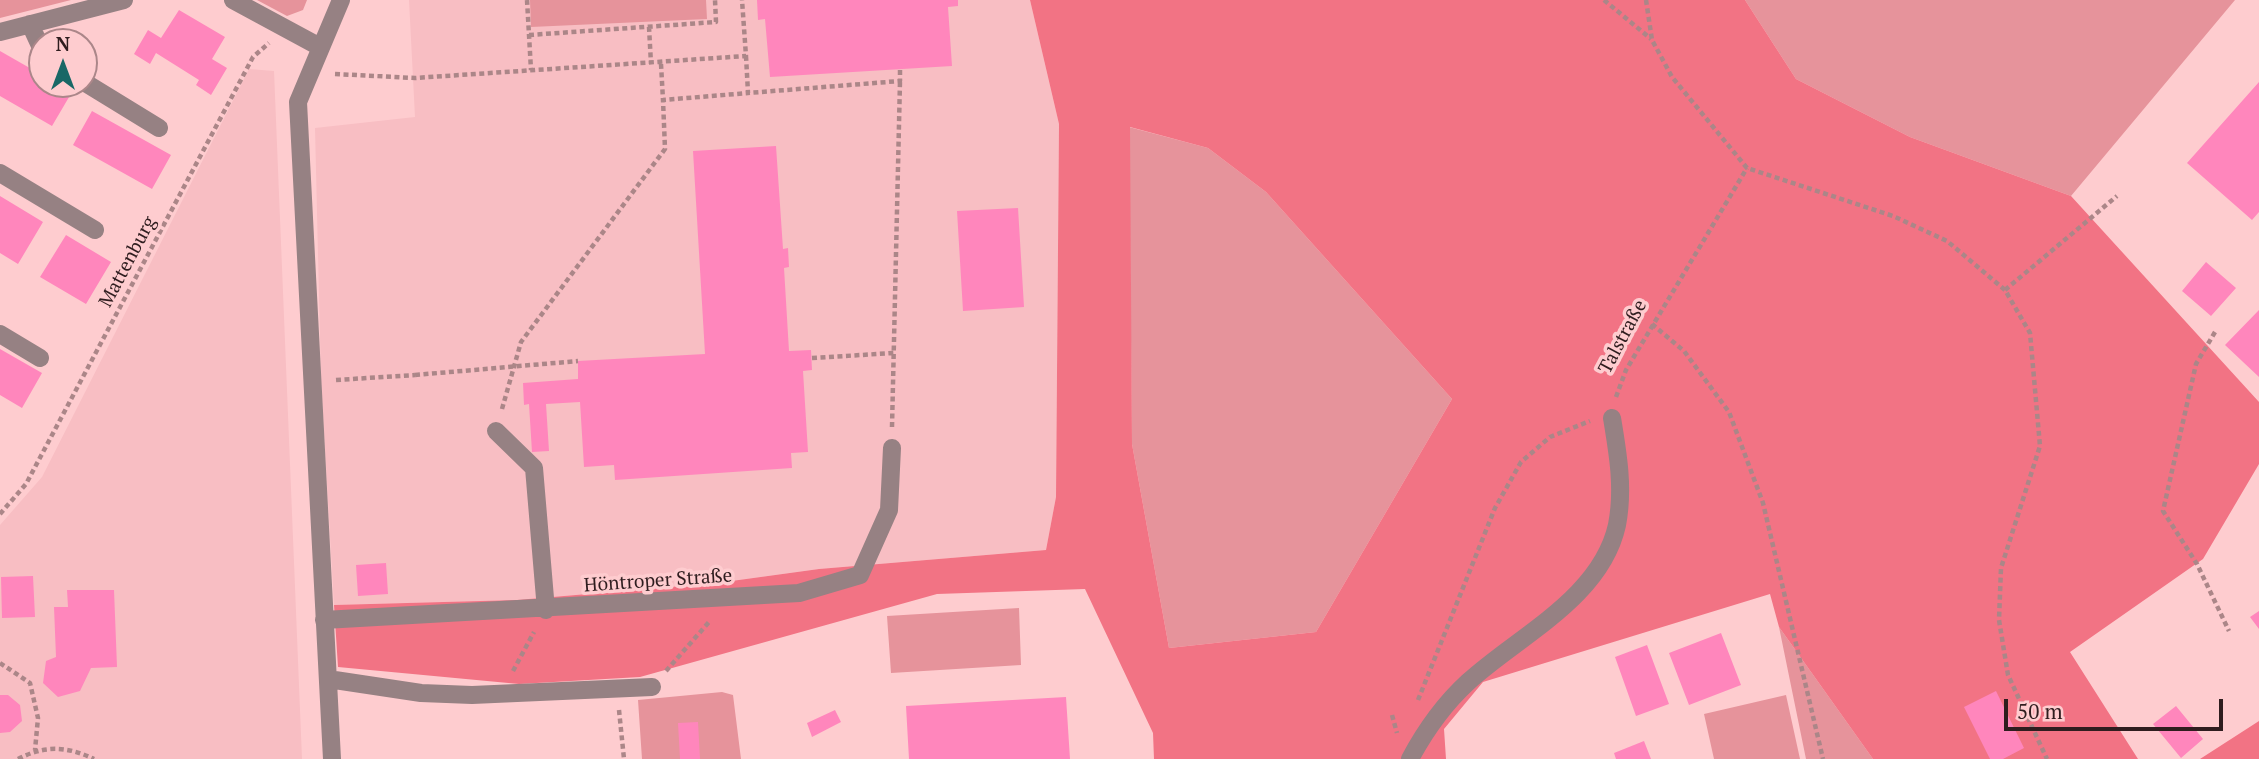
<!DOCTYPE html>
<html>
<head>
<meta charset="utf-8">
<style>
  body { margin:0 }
  #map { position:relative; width:2259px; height:759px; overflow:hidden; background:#fecccf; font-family:"PT Serif",serif }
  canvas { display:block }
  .north { position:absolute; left:28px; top:28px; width:70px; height:70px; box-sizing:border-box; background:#fecccf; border:2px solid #ab8689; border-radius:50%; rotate:0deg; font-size:19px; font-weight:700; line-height:28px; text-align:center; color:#2f1d1f }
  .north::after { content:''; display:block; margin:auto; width:24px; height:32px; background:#196766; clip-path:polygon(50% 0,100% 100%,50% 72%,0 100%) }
  .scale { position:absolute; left:2004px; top:699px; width:219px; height:32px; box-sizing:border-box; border:4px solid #2f1d1f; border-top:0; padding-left:9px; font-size:21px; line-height:24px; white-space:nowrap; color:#2f1d1f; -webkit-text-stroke:5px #fecccf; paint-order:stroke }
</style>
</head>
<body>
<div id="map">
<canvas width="2259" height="759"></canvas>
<div class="north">N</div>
<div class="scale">50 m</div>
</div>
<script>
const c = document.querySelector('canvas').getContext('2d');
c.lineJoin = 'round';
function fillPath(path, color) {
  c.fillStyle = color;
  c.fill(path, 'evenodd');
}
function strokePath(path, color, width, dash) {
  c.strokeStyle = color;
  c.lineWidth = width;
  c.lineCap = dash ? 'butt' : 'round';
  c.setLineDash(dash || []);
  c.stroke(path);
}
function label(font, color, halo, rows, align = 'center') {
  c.font = font + ' "PT Serif",serif';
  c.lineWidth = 7;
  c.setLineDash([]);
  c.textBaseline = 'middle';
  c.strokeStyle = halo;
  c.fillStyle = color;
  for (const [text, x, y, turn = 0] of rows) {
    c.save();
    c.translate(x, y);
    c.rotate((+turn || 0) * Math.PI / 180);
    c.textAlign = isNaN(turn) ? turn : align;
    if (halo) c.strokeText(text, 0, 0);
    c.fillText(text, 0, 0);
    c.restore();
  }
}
const built = new Path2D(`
  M 409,0 L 1030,0 L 1059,124 L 1056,497 L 1046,550 L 819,569 L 717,583 L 517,600 L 334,605 L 321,380 L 315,128 L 415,117 Z
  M 249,69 L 274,71 L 302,759 L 0,759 L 0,525 L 42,477 Z`);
const green = new Path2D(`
  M 0,0 L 71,0 L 0,18 Z
  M 257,0 L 307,0 L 303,10 L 287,16 Z
  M 530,0 L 706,0 L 707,19 L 531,27 Z
  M 1745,0 L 2235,0 L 2071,196 L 1910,137 L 1796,79 Z
  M 1129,127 L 1208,148 L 1266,192 L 1452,399 L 1316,632 L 1169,648 L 1132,444 Z
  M 1019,608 L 1021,665 L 891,673 L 887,616 Z
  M 1779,627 L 1873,759 L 1806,759 Z
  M 722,692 L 733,695 L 741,759 L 642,759 L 638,700 Z
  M 1786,695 L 1800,759 L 1714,759 L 1704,714 Z`);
const forest = new Path2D(`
  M 1030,0 L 1745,0 L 1796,79 L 1910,137 L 2071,196 L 2259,402 L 2259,464 L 2203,559 L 2070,652 L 2138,759 L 1873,759 L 1779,627 L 1770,594 L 1483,682 L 1444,729 L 1446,759 L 1154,759 L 1153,733 L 1085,589 L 937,594 L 640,677 L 519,684 L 338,667 L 334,605 L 517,600 L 717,583 L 819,569 L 1046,550 L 1056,497 L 1059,124 ZM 1130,127 L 1208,148 L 1266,192 L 1452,399 L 1316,632 L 1169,648 L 1132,444 Z
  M 2259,721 L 2259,759 L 2200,759 Z`);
const building = new Path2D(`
  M 757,0 L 958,0 L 958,6 L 948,7 L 952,66 L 770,77 L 765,19 L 758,20 Z
  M 179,10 L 225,37 L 212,59 L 227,68 L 211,95 L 196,85 L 199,80 L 156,53 L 150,64 L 134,54 L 148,30 L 161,38 Z
  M 84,47 L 95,64 L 84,72 Z
  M 0,51 L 42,75 L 42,84 L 57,84 L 72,92 L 52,126 L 0,96 Z
  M 2259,82 L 2259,212 L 2252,220 L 2187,163 Z
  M 92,111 L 171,155 L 152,189 L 73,145 Z
  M 776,146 L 783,249 L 788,248 L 789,267 L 784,268 L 789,351 L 811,350 L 812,370 L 803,371 L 808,452 L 791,453 L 792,468 L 615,480 L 614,465 L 584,467 L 580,402 L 546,404 L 549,451 L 532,452 L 529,404 L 524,405 L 523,383 L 578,379 L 578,361 L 705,354 L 693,151 Z
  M 0,196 L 43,222 L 18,264 L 0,253 Z
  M 1018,208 L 1024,307 L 963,311 L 957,211 Z
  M 66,235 L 111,262 L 86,304 L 40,277 Z
  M 2206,262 L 2236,288 L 2211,316 L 2182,291 Z
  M 2259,310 L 2259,377 L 2225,345 Z
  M 0,349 L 42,373 L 22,408 L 0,395 Z
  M 386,563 L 388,594 L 358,596 L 356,565 Z
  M 33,576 L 35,617 L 2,618 L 1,577 Z
  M 67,590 L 114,590 L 117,667 L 91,668 L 80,691 L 58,697 L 43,683 L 46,661 L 56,657 L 54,607 L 68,607 Z
  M 2259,611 L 2259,629 L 2250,617 Z
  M 1721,633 L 1741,685 L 1689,705 L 1669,653 Z
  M 1647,645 L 1669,704 L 1636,716 L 1615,657 Z
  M 1996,691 L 2024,748 L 2003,759 L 1990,759 L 1964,707 Z
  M 0,695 L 8,695 L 20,705 L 22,721 L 10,732 L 0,733 Z
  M 1066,697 L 1070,759 L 909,759 L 906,706 Z
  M 2176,706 L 2203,739 L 2181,758 L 2153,724 Z
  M 835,710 L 841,722 L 812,737 L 807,723 Z
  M 698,722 L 700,759 L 680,759 L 678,723 Z
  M 1644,741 L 1651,759 L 1616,759 L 1614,753 Z`);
const path = new Path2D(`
  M 527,0 L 531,70
  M 1604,0 L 1651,39
  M 1646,0 L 1652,40 L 1672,77 L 1747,168 L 1893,216 L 1947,241 L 2005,290 L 2030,333 L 2040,446 L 2001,568 L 1999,620 L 2008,675 L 2047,759
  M 649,27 L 651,64
  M 529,35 L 716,22 L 715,0
  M 746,56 L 748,93 L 900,81 L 900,69
  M 661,64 L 663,100 L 748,93
  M 335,74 L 415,78 L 746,56 L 742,0
  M 2005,290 L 2117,196
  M 1652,324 L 1684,351 L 1729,412 L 1763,503 L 1823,759
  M 2215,332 L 2196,364 L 2163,511 L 2197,564 L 2229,631
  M 812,358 L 894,353
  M 336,380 L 415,375
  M 1616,397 L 1626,370 L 1747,168
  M 502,409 L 521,342 L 665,149 L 663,100
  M 892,427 L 900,81
  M 0,514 L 26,484 L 253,57 L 269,43
  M 0,663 L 30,683 L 38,718 L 35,750
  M 513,671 L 534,632
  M 666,671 L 709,622
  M 1418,700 L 1495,508 L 1521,462 L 1550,437 L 1590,421
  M 619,710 L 624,759
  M 1392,715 L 1397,733
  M 18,759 C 45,745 67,746 94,759`);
const minor = new Path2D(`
  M 233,0 L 320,47
  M 30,24 L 42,50
  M 0,32 L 124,0
  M 84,82 L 159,128
  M 0,173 L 95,230
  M 0,334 L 40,358
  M 496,431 L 534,468 L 546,610
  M 324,620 L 799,593 L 860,575 L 889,510 L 892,448
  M 328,679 L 421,693 L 472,695 L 652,687
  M 332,759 L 298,102 L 341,0
  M 1410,759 C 1425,731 1444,704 1468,682 C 1518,636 1601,598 1617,525 C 1624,489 1618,454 1612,418`);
const pathBridge = new Path2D(`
  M 415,375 L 578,361`);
const streetNames = [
  ["Mattenburg",128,262,-62],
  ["Talstraße",1623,337,-62],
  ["Höntroper Straße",658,581,-4]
];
fillPath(built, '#f8bec3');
fillPath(green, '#e6939b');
fillPath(forest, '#f27384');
fillPath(building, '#ff86bc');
strokePath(path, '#ab8688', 4.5, [5, 3.5]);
strokePath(minor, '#968183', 18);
strokePath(pathBridge, '#ab8688', 4.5, [5, 3.5]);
label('19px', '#2f1d1f', '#fecccf', streetNames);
</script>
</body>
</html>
